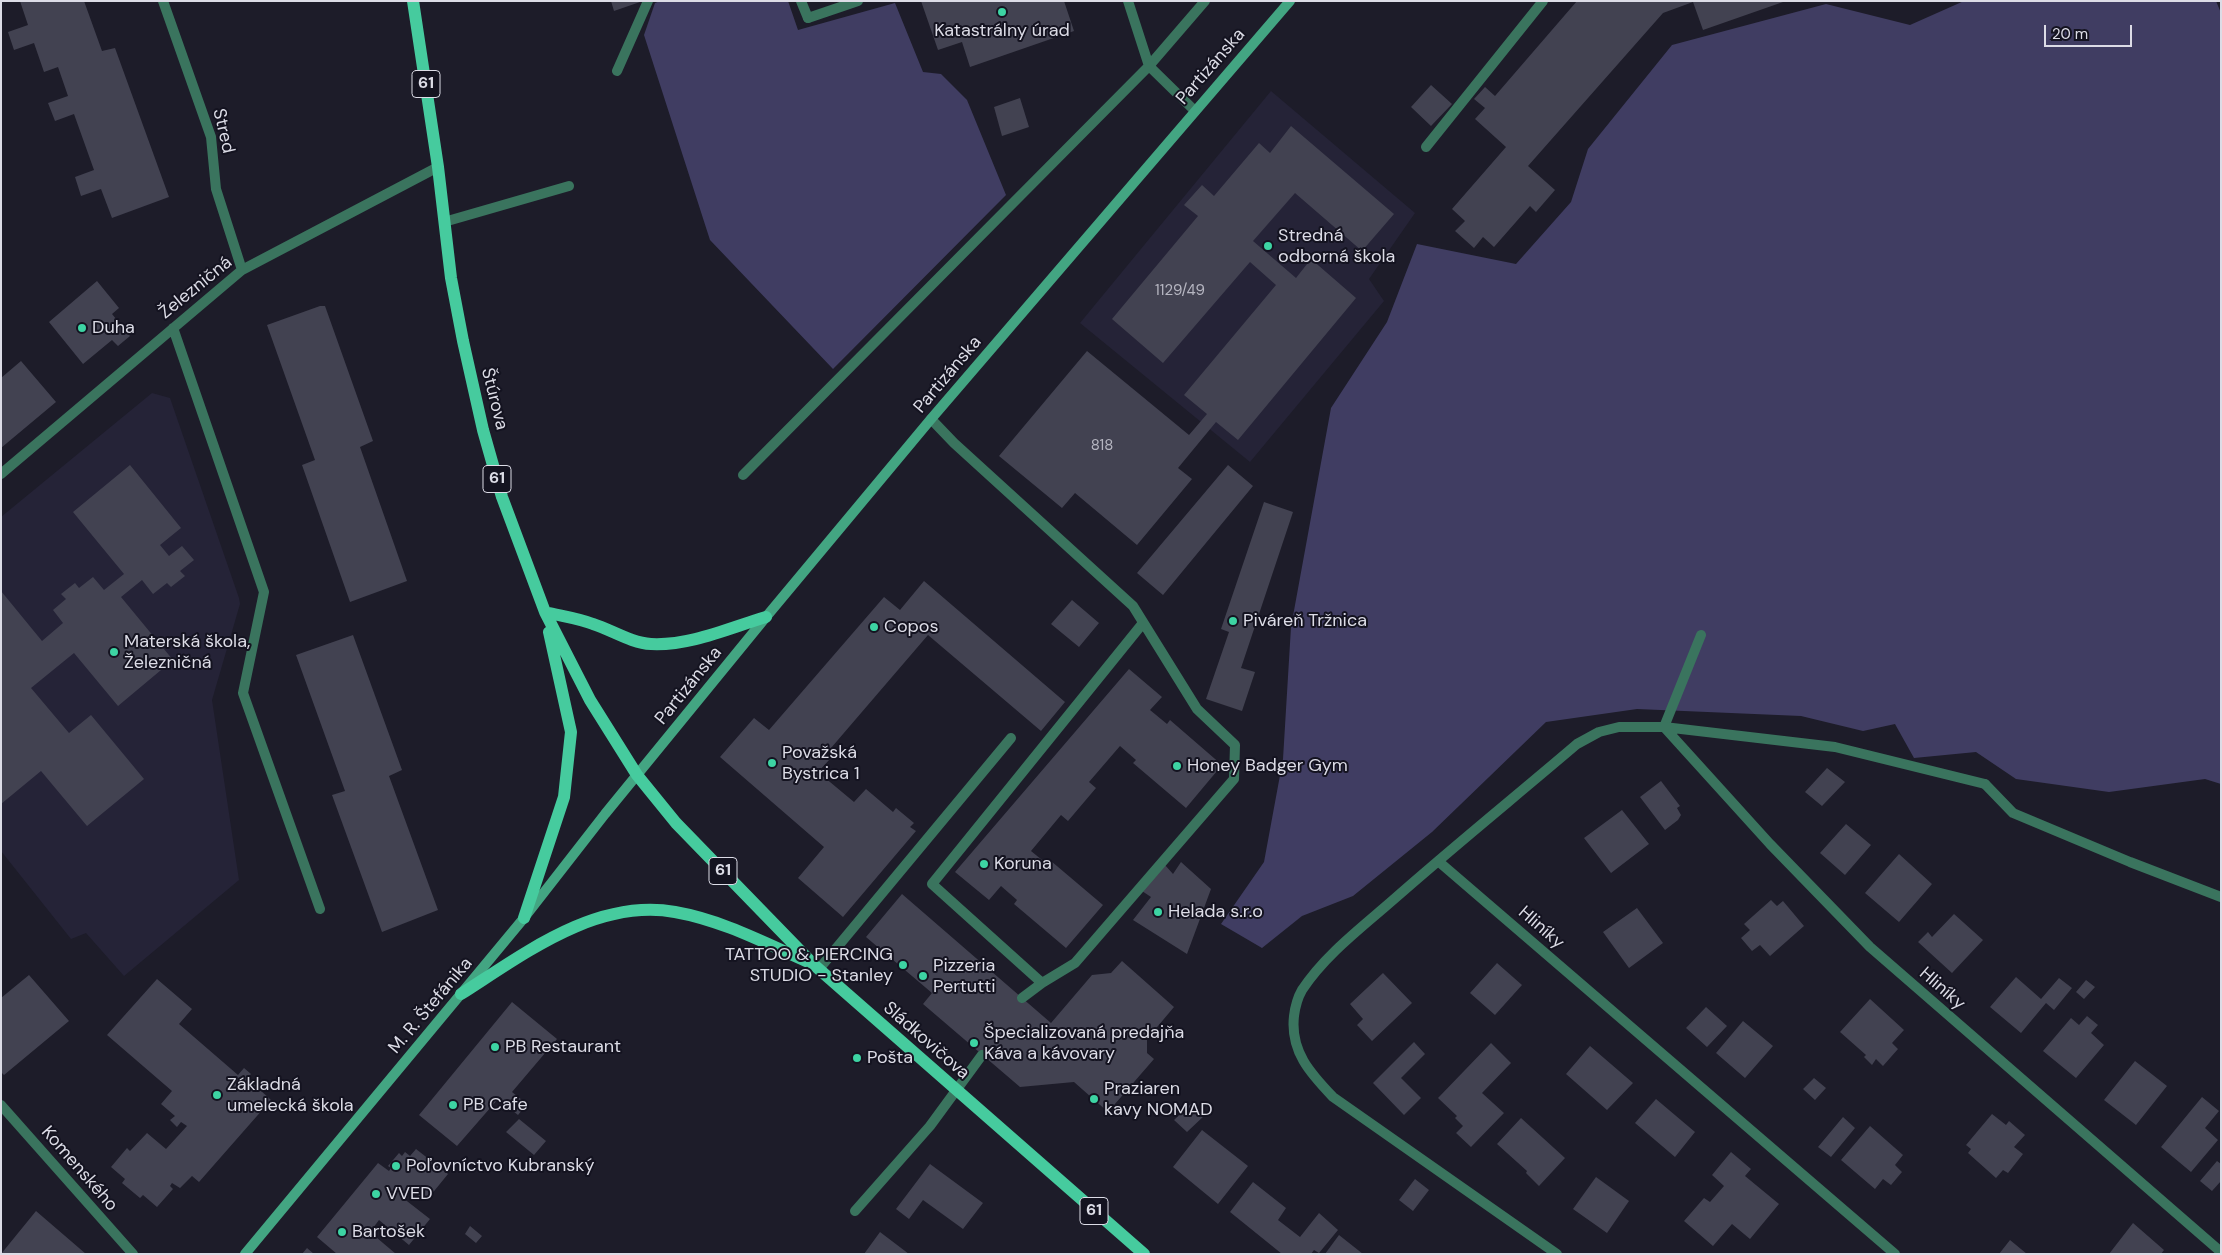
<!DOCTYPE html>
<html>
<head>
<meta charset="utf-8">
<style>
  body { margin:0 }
  #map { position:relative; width:2222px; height:1255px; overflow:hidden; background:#1d1c29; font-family:"DM Sans",sans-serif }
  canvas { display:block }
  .frame { position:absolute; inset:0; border:2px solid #dcdce6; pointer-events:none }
  .scale { position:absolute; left:2044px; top:25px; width:88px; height:22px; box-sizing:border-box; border:2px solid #dcdce6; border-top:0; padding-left:6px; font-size:15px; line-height:18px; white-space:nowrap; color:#dcdce6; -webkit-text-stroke:4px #141320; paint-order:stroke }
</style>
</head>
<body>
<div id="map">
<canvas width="2222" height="1255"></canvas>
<div class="frame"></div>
<div class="scale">20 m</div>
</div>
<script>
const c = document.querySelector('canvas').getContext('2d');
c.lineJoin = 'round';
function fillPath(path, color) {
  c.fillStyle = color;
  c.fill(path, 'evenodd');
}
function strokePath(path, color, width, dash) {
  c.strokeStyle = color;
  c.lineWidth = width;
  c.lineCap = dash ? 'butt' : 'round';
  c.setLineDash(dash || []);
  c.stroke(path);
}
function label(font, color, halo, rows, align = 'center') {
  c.font = font + ' "DM Sans",sans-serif';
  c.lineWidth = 4;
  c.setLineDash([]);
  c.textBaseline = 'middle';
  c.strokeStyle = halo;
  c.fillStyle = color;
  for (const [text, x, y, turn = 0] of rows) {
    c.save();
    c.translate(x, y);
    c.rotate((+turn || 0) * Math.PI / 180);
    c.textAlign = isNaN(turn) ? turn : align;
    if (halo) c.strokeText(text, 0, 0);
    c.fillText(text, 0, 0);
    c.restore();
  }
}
const built = new Path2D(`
  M 1271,91 L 1415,213 L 1369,279 L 1384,301 L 1250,462 L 1080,323 Z
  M 152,393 L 170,398 L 239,598 L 240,604 L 212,700 L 239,880 L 124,976 L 86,933 L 71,939 L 1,851 L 1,517 Z`);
const green = new Path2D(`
  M 660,1 L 788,1 L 798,30 L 895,3 L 923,72 L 941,74 L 967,100 L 1006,195 L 833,369 L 710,240 L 644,35 L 655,3 Z
  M 1964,1 L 2216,1 L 2221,13 L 2221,784 L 2205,779 L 2109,792 L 2016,779 L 1976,752 L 1914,758 L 1895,724 L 1863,731 L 1801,716 L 1637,709 L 1546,722 L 1432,832 L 1353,896 L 1302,916 L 1262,948 L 1221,924 L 1264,862 L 1283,759 L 1291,627 L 1331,408 L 1387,322 L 1417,244 L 1516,264 L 1571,202 L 1588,149 L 1672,45 L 1826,4 L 1910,25 Z`);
const building = new Path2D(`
  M 20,1 L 84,1 L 102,51 L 115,48 L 169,197 L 112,218 L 101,189 L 81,196 L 75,177 L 94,170 L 74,114 L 55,121 L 48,103 L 68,96 L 58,67 L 44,72 L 34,43 L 14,50 L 8,32 L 28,25 Z
  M 611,1 L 640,1 L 640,2 L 614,11 Z
  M 921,1 L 1064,1 L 1074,31 L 970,67 L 962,42 L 938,50 Z
  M 1577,1 L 1783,2 L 1703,30 L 1693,2 L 1663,13 L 1528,166 L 1555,190 L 1536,212 L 1530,206 L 1494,247 L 1483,237 L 1474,248 L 1455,231 L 1465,221 L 1452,209 L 1506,147 L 1475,119 L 1485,108 L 1474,99 L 1485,87 L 1495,96 Z
  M 1431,85 L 1452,104 L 1431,126 L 1411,107 Z
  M 1020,98 L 1029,127 L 1002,136 L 994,107 Z
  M 1291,126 L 1394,214 L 1362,251 L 1295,193 L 1253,241 L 1296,278 L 1311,259 L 1356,298 L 1238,440 L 1216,422 L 1178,468 L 1192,479 L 1137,545 L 1075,493 L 1062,508 L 999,456 L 1087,351 L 1189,435 L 1207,414 L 1184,395 L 1276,285 L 1250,262 L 1163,363 L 1112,319 L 1198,216 L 1184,205 L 1202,185 L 1214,196 L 1259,143 L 1270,153 Z
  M 97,281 L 119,308 L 112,314 L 130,336 L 118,346 L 112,340 L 83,364 L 49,322 Z
  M 320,306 L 325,306 L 373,441 L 360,447 L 407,581 L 350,602 L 302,465 L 315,460 L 267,325 Z
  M 21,361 L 56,402 L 1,448 L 1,378 Z
  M 130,465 L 181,528 L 160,545 L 169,556 L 182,546 L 194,560 L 180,571 L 185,576 L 171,587 L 167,583 L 153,594 L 142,580 L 121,597 L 173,660 L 118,706 L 74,653 L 31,688 L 69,733 L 91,715 L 144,779 L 87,826 L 41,771 L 1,804 L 1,591 L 42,641 L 63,623 L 53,610 L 66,599 L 61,594 L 75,583 L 79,588 L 93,577 L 104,590 L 124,574 L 73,512 Z
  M 1228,465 L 1253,486 L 1163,595 L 1137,573 Z
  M 1264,502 L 1293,512 L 1241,668 L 1255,672 L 1242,711 L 1206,699 L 1229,632 L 1221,629 Z
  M 924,581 L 1065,702 L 1041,731 L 928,635 L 825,755 L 830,759 L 818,772 L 854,802 L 866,789 L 893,812 L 896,808 L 914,823 L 910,827 L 916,831 L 843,917 L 798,878 L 824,847 L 720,757 L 754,718 L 769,730 L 884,597 L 900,610 Z
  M 1072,600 L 1099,623 L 1079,647 L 1051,624 Z
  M 353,635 L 402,770 L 389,776 L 438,910 L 382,932 L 332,795 L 345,791 L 296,655 Z
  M 1129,669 L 1162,697 L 1150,710 L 1167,724 L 1170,720 L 1222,765 L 1186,808 L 1133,763 L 1136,760 L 1120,746 L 1089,782 L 1096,788 L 1068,821 L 1061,815 L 1031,851 L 1047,864 L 1051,861 L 1103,905 L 1066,948 L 1014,904 L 1017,900 L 1001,886 L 989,900 L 955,872 Z
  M 1827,768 L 1845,782 L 1822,806 L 1805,792 Z
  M 1661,781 L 1680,806 L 1677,808 L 1681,815 L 1678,820 L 1665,830 L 1640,797 Z
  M 1622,810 L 1649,844 L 1611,873 L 1584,838 Z
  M 1846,824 L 1871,845 L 1845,875 L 1820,853 Z
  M 1899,854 L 1932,884 L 1899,922 L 1865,893 Z
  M 1181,862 L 1211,889 L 1187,954 L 1133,920 L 1151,897 L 1142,891 L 1165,865 L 1173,874 Z
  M 902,894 L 1051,1023 L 1092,975 L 1111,973 L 1122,961 L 1174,1007 L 1147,1039 L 1147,1053 L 1154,1059 L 1108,1112 L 1074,1082 L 1020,1087 L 923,1004 L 932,993 L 866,937 Z
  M 1771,900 L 1777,906 L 1783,901 L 1804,926 L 1770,956 L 1760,945 L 1752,951 L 1741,938 L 1750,930 L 1744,924 Z
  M 1637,908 L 1663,943 L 1629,968 L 1603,932 Z
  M 1954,914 L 1983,940 L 1952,973 L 1918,942 L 1928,932 L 1932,937 Z
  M 1497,963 L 1522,985 L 1495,1015 L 1470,993 Z
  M 1383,973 L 1412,1003 L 1372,1041 L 1357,1025 L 1363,1019 L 1350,1004 Z
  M 29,975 L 69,1021 L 4,1075 L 1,1072 L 1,998 Z
  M 2016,977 L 2041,999 L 2059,978 L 2072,988 L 2054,1010 L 2046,1003 L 2021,1033 L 1990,1007 Z
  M 157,979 L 192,1009 L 179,1024 L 238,1075 L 244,1068 L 251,1074 L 247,1078 L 271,1100 L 199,1182 L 192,1176 L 180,1188 L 172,1183 L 170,1186 L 173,1189 L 157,1207 L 143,1195 L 140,1198 L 122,1183 L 125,1179 L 111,1167 L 127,1148 L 130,1151 L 147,1133 L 166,1149 L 187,1126 L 181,1122 L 177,1127 L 170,1120 L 175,1116 L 161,1104 L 172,1091 L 107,1035 Z
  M 2086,980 L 2095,987 L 2084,999 L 2076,992 Z
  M 1870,999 L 1904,1030 L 1892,1043 L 1898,1049 L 1883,1066 L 1876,1059 L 1872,1065 L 1864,1057 L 1866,1055 L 1840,1032 Z
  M 512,1002 L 557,1039 L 512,1092 L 527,1104 L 518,1115 L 498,1099 L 457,1146 L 419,1115 Z
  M 1706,1007 L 1727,1026 L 1707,1047 L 1686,1028 Z
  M 2087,1016 L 2098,1025 L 2091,1033 L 2104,1045 L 2076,1078 L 2043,1051 L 2071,1018 L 2079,1025 Z
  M 1743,1021 L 1773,1046 L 1745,1078 L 1716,1053 Z
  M 1414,1042 L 1425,1054 L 1401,1078 L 1421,1098 L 1404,1115 L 1373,1083 Z
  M 1491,1043 L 1511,1063 L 1482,1093 L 1504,1113 L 1471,1147 L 1456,1133 L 1463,1126 L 1455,1118 L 1457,1116 L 1438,1098 Z
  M 1590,1046 L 1633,1083 L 1607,1110 L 1566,1074 Z
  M 2135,1061 L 2167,1086 L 2136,1125 L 2104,1100 Z
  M 1814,1078 L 1826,1088 L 1815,1100 L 1803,1089 Z
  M 2202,1097 L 2219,1111 L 2205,1128 L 2218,1140 L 2191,1172 L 2161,1147 Z
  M 1656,1099 L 1695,1132 L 1675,1157 L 1635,1123 Z
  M 1192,1103 L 1205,1115 L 1187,1132 L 1174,1120 Z
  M 1992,1114 L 2006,1125 L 2009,1121 L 2025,1135 L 2014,1147 L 2023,1154 L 2008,1173 L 2003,1170 L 1996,1178 L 1968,1153 L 1971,1149 L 1966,1145 Z
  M 1843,1117 L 1855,1128 L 1831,1157 L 1818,1147 Z
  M 1521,1118 L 1565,1158 L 1539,1186 L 1526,1173 L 1527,1171 L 1497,1144 Z
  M 519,1119 L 546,1141 L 534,1155 L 506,1132 Z
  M 1870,1126 L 1903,1155 L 1895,1165 L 1902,1172 L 1891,1185 L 1883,1179 L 1875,1189 L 1841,1160 Z
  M 1202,1130 L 1248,1166 L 1218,1204 L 1173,1167 Z
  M 416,1149 L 448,1174 L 426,1201 L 411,1190 L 403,1198 L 430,1219 L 409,1245 L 379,1220 L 370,1232 L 396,1254 L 337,1254 L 317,1237 L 378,1163 L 389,1171 L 391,1168 L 388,1166 L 399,1153 L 402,1156 L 405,1152 L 410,1156 Z
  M 1731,1152 L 1751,1169 L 1745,1176 L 1779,1204 L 1750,1239 L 1732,1224 L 1713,1246 L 1684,1221 L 1704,1198 L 1710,1202 L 1724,1186 L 1712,1175 Z
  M 2217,1161 L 2221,1164 L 2221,1181 L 2212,1191 L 2200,1181 Z
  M 930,1164 L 983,1203 L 963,1229 L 923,1200 L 909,1219 L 896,1209 Z
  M 1596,1177 L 1629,1201 L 1607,1233 L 1573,1209 Z
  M 1415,1179 L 1429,1190 L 1413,1211 L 1399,1200 Z
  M 1253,1182 L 1286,1208 L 1278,1220 L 1300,1237 L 1319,1213 L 1338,1230 L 1319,1253 L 1314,1250 L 1311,1254 L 1282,1254 L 1230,1212 Z
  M 36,1211 L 86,1254 L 1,1254 Z
  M 2133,1223 L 2164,1250 L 2161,1254 L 2109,1254 Z
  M 470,1226 L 482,1236 L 476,1243 L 465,1234 Z
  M 880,1232 L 909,1254 L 864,1254 Z
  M 1339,1235 L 1363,1254 L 1325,1254 Z
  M 2010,1240 L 2027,1254 L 1999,1254 Z
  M 307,1248 L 314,1254 L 302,1254 Z`);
const service = new Path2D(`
  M 1128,1 L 1149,66 L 1195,111
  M 808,18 L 858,1
  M 1426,147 L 1543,1
  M 444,222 L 569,186
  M 931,419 L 954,443 L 1133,606 L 1197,709 L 1235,745 L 1234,779 L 1075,963 L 1042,983 L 932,884 L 1143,623
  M 743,475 L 1149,66 L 1205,1
  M 1664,727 L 1701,635
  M 1985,784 L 2013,813 L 2130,862 L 2221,897
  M 819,969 L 1011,738
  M 1022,998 L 1042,983
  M 855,1211 L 930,1126 L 982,1055`);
const pedestrian = new Path2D(`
  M 801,1 L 808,18
  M 617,71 L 648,1`);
const minor = new Path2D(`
  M 163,1 L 211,137 L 216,189 L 242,270
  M 173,328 L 264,592 L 243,693 L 320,909
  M 1,474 L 242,270 L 438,167
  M 1664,727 L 1770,844 L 1870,947 L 2221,1252
  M 1438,861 L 1895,1254
  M 1,1105 L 133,1254
  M 1557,1254 L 1333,1097 C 1310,1073 1290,1051 1294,1016 C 1295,1008 1298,997 1302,990 C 1325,955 1361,928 1393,900 C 1453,847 1516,796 1577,744 L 1599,732 L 1619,727 L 1664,727 L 1835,747 L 1985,784`);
const secondary = new Path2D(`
  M 245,1254 L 524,918 L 605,814 L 766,617 L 931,419 L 1290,1`);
const primary = new Path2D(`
  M 413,1 L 438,167 L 451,278 L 463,341 L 483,430 L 502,497 L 545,612 L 590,700 L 637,775 L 676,823 L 813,964 L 1144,1254
  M 545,612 C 561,616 578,618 593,624 C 612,630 631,643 651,644 C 690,646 729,628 766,617
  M 524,918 L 564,797 L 571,732 L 549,632
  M 461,994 C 524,954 596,898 675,912 C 721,920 763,942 806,961`);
const markers = [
  [1002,12,5,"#3dd4a3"],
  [1268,246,5,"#3dd4a3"],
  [82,328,5,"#3dd4a3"],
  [1233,621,5,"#3dd4a3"],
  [874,627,5,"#3dd4a3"],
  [114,652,5,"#3dd4a3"],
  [772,763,5,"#3dd4a3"],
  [1177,766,5,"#3dd4a3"],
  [984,864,5,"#3dd4a3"],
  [1158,912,5,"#3dd4a3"],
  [903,965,5,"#3dd4a3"],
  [923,976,5,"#3dd4a3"],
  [974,1043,5,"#3dd4a3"],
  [495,1047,5,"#3dd4a3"],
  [857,1058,5,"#3dd4a3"],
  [217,1095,5,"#3dd4a3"],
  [1094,1099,5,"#3dd4a3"],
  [453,1105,5,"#3dd4a3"],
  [396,1166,5,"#3dd4a3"],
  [376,1194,5,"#3dd4a3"],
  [342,1232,5,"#3dd4a3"]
];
const numberNames = [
  ["1129/49",1180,291],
  ["818",1102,446]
];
const shields = [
  [426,84,28],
  [497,479,28],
  [723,871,28],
  [1094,1211,28]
];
const shieldNames = [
  ["61",426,84],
  ["61",497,479],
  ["61",723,871],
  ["61",1094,1211]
];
const poiNames = [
  ["Katastrálny úrad",1002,31,"center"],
  ["Stredná",1278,236],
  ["odborná škola",1278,257],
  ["Duha",92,328],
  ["Piváreň Tržnica",1243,621],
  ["Copos",884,627],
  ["Materská škola,",124,642],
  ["Železničná",124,663],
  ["Považská",782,753],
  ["Bystrica 1",782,774],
  ["Honey Badger Gym",1187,766],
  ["Koruna",994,864],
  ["Helada s.r.o",1168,912],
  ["TATTOO & PIERCING",893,955,"right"],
  ["STUDIO - Stanley",893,976,"right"],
  ["Pizzeria",933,966],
  ["Pertutti",933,987],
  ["Špecializovaná predajňa",984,1033],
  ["Káva a kávovary",984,1054],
  ["PB Restaurant",505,1047],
  ["Pošta",867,1058],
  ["Základná",227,1085],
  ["umelecká škola",227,1106],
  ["Praziaren",1104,1089],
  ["kavy NOMAD",1104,1110],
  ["PB Cafe",463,1105],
  ["Poľovníctvo Kubranský",406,1166],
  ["VVED",386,1194],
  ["Bartošek",352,1232]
];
const streetNames = [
  ["Partizánska",1211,67,-49],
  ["Stred",223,131,77],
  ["Železničná",196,288,-39],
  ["Partizánska",948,375,-50],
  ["Štúrova",494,399,76],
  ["Partizánska",689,686,-51],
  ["Hliníky",1541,928,41],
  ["Hliníky",1942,989,41],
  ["M. R. Štefánika",431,1006,-50],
  ["Sládkovičova",926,1041,41],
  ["Komenského",79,1169,49]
];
fillPath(built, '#252337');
fillPath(green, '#403d62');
fillPath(building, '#424251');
strokePath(service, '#3a745e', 10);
strokePath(pedestrian, '#3a745e', 10);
strokePath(minor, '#3a745e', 10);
strokePath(secondary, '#43a582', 10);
strokePath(primary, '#46cb9e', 12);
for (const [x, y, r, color] of markers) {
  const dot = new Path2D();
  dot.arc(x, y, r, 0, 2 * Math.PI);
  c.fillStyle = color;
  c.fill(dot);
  strokePath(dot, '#141320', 2);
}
label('15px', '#b6b6c1', null, numberNames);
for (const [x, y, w] of shields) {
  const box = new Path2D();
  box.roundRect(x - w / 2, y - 13.5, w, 27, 4);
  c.fillStyle = '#141320';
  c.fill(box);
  strokePath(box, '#dcdce6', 1);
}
label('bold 16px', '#dcdce6', null, shieldNames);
label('18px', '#dcdce6', '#141320', poiNames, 'left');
label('18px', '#dcdce6', '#141320', streetNames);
</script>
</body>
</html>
